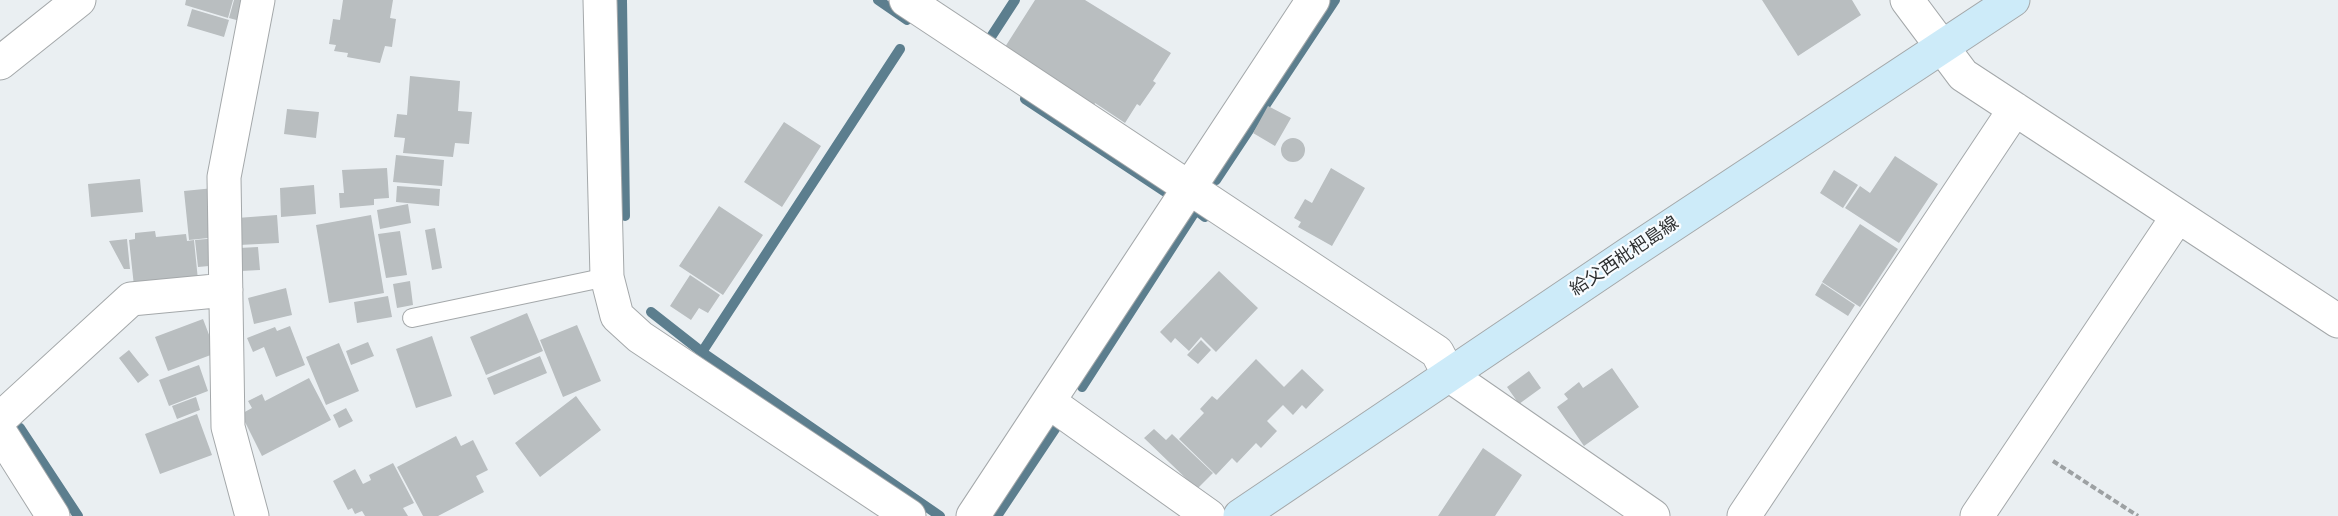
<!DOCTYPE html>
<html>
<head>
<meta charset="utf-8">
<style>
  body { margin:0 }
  canvas { display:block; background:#eaeff2 }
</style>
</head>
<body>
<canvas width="2338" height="516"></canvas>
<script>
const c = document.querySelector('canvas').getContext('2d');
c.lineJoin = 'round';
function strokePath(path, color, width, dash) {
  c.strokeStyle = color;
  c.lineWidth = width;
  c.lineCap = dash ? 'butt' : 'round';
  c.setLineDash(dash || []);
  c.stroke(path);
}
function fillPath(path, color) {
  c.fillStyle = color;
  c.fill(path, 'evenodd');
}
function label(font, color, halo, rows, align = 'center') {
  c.font = font + ' Poppins,"Noto Sans JP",sans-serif';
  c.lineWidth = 4.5;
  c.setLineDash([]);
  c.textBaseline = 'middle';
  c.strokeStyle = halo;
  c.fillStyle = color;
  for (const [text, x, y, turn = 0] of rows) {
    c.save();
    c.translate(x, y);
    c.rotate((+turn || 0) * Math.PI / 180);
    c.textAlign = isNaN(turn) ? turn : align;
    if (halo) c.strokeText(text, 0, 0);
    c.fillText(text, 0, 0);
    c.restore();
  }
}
const stream = new Path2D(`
  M 622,0 L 625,216
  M 878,0 L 907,20
  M 989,40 L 1015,0
  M 1025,99 L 1164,191
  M 1216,180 L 1335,0
  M 651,312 L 702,352 L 940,516
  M 702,352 L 900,49
  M 1082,387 L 1196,210 L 1205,217
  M 20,428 L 78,516
  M 997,516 L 1057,426`);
const building = new Path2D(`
  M 186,0 L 233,0 L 228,18 L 185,5 Z
  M 234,0 L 246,0 L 240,21 L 229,18 Z
  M 343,0 L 393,0 L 390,18 L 396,19 L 392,47 L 385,46 L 380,63 L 347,57 L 348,53 L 334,51 L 336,45 L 329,44 L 333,19 L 340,20 Z
  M 1035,0 L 1085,0 L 1171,53 L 1153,81 L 1156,83 L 1140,106 L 1137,104 L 1125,123 L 1095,103 L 1094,106 L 1005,47 Z
  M 1762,0 L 1852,0 L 1861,15 L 1798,56 Z
  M 192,9 L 229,20 L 224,37 L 187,26 Z
  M 410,76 L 460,81 L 458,111 L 472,112 L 469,144 L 455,143 L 453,157 L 403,153 L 405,138 L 394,137 L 397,114 L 407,115 Z
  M 1268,106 L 1291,118 L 1275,146 L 1253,133 Z
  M 287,109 L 319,112 L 316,138 L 284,134 Z
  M 784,122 L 821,146 L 782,207 L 744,182 Z
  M1281 150a12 12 0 1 1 24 0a12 12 0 1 1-24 0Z
  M 396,155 L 444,160 L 442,186 L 393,182 Z
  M 1895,156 L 1938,184 L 1899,243 L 1845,208 L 1860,186 L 1870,193 Z
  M 387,168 L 389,198 L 374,199 L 374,205 L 340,208 L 339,193 L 344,193 L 342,170 Z
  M 1331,168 L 1365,188 L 1332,246 L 1298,227 L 1301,222 L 1294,218 L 1305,199 L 1312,203 Z
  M 1834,170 L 1858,185 L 1843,208 L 1820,193 Z
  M 140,179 L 143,212 L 91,217 L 88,184 Z
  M 314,185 L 316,214 L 281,217 L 280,188 Z
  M 397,186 L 440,189 L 439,206 L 396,202 Z
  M 214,188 L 218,237 L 189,240 L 184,191 Z
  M 408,204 L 411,223 L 380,229 L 377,210 Z
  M 719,206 L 763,235 L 723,295 L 679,266 Z
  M 277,215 L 279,243 L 239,245 L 237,218 Z
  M 371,215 L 384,293 L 329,303 L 316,225 Z
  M 1860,224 L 1898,249 L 1860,307 L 1822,282 Z
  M 435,228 L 442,268 L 432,270 L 425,230 Z
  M 155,231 L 156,237 L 186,234 L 187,241 L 194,240 L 198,280 L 134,286 L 129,240 L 135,239 L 135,233 Z
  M 400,231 L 407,275 L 386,278 L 378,234 Z
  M 218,238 L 220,265 L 198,267 L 195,240 Z
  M 127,239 L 130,269 L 124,269 L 109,241 Z
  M 258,247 L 260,270 L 241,271 L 239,248 Z
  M 1219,271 L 1258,308 L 1216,352 L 1201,337 L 1189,351 L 1175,338 L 1171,343 L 1160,332 Z
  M 690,275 L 720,295 L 708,313 L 699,308 L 691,320 L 670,306 Z
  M 410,281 L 413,305 L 397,308 L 393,284 Z
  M 1822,283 L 1855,305 L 1848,316 L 1815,295 Z
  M 286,288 L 292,315 L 254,324 L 248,298 Z
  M 388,296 L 392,317 L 357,323 L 354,302 Z
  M 527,313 L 543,351 L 486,375 L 470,337 Z
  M 203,319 L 216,353 L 168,371 L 155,337 Z
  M 577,325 L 601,381 L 563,397 L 540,340 Z
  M 290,326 L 305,365 L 276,377 L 264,347 L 253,352 L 247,338 L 275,327 L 277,331 Z
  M 432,336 L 452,396 L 416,408 L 396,349 Z
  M 1201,340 L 1211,350 L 1198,364 L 1187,355 Z
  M 368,342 L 374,356 L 351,365 L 346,351 Z
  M 339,343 L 359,391 L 326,405 L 306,357 Z
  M 129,350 L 149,375 L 138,383 L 119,358 Z
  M 540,356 L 547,373 L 494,395 L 487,378 Z
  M 1256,359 L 1284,387 L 1302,369 L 1324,390 L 1306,409 L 1302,405 L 1293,415 L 1283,405 L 1267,421 L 1277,431 L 1261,448 L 1256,443 L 1237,463 L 1232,458 L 1216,475 L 1179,439 L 1204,413 L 1200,409 L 1212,396 L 1217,400 Z
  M 199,365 L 208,391 L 169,406 L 159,380 Z
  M 1612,368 L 1639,407 L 1584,446 L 1557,407 L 1568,399 L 1564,394 L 1579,382 L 1583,388 Z
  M 1529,371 L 1541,388 L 1519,404 L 1507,387 Z
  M 309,378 L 331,420 L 262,456 L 241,414 L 252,408 L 248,401 L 262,394 L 265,401 Z
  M 576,396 L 601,430 L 540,477 L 515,443 Z
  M 196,397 L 200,410 L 177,419 L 172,406 Z
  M 346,408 L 353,421 L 339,428 L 333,415 Z
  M 197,414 L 212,455 L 160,474 L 145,434 Z
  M 1154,429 L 1166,440 L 1172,434 L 1213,473 L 1197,489 L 1144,438 Z
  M 456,436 L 461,446 L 473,440 L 488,470 L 476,476 L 484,492 L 438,516 L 423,516 L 397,467 Z
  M 1483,448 L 1522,475 L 1495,516 L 1438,516 Z
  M 393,463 L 414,503 L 403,508 L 408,516 L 365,516 L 362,511 L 355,514 L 352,508 L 348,510 L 333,481 L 355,469 L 363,484 L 371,480 L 369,475 Z`);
const path = new Path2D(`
  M 2053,461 L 2138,516`);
const service = new Path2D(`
  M 412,318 L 607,277`);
const minor = new Path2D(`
  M 600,0 L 607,277 L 617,316 L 640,337 L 909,516
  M 906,0 L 1437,352 L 1449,375 L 1653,516
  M 1907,0 L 1963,75 L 2338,321
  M 0,63 L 79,0
  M 1049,402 L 1209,516
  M 0,419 L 131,299 L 226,290
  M 0,432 L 53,516
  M 252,516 L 228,427 L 224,177 L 258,0
  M 973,516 L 1313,0
  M 1744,516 L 2015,109
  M 1977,516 L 2178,216`);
const secondary = new Path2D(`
  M 1240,516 L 1630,253 L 2013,0`);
const streetNames = [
  ["給父西枇杷島線",1625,257,-34]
];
strokePath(stream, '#5c7e8e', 10);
fillPath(building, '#b9bec0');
strokePath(service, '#a4a8aa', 20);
strokePath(minor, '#a4a8aa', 35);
strokePath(secondary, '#a4a8aa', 35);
strokePath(path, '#9da1a3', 4, [6, 3]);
strokePath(service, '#fff', 18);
strokePath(minor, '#fff', 33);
strokePath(secondary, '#cdebf9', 33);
label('18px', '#2d2f30', '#f8fcff', streetNames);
</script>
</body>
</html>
